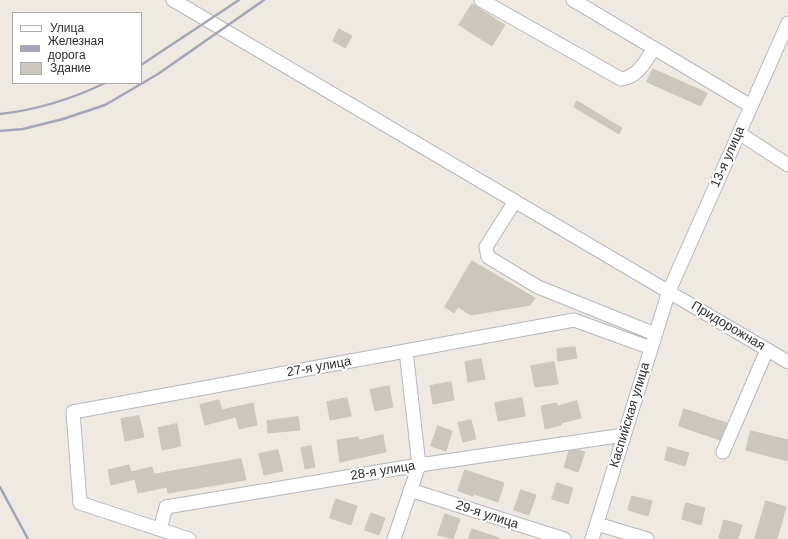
<!DOCTYPE html>
<html>
<head>
<meta charset="utf-8">
<style>
  body { margin:0 }
  #map { position:relative; width:788px; height:539px; overflow:hidden; background:#efe9e1; font-family:Helvetica,sans-serif }
  canvas { display:block }
  .legend { position:absolute; left:12px; top:12px; width:130px; height:72px; box-sizing:border-box; background:#fff; border:1px solid #ababab; margin:0; padding:5px 7px; list-style:none; font-size:12px; color:#2e2e2e }
  .legend li { display:flex; align-items:center; gap:8px; height:20px }
  .legend b { width:20px; border:1px solid #ababab }
</style>
</head>
<body>
<div id="map">
<canvas width="788" height="539"></canvas>
<ul class="legend">
<li><b style="height:5px;background:#fff"></b>Улица</li>
<li><b style="height:5px;background:#a3a6b8"></b>Железная дорога</li>
<li><b style="height:11px;background:#cbc7bf"></b>Здание</li>
</ul>
</div>
<script>
const c = document.querySelector('canvas').getContext('2d');
c.lineJoin = 'round';
function fillPath(path, color) {
  c.fillStyle = color;
  c.fill(path, 'evenodd');
}
function strokePath(path, color, width, dash) {
  c.strokeStyle = color;
  c.lineWidth = width;
  c.lineCap = dash ? 'butt' : 'round';
  c.setLineDash(dash || []);
  c.stroke(path);
}
function label(font, color, halo, rows, align = 'center') {
  c.font = font + ' Helvetica,sans-serif';
  c.lineWidth = 4;
  c.setLineDash([]);
  c.textBaseline = 'middle';
  c.strokeStyle = halo;
  c.fillStyle = color;
  for (const [text, x, y, turn = 0] of rows) {
    c.save();
    c.translate(x, y);
    c.rotate((+turn || 0) * Math.PI / 180);
    c.textAlign = isNaN(turn) ? turn : align;
    if (halo) c.strokeText(text, 0, 0);
    c.fillText(text, 0, 0);
    c.restore();
  }
}
const building = new Path2D(`
  M 472,4 L 505,25 L 492,46 L 459,25 Z
  M 339,29 L 352,36 L 345,48 L 333,41 Z
  M 653,69 L 707,93 L 701,106 L 647,82 Z
  M 577,101 L 622,128 L 619,134 L 574,107 Z
  M 472,261 L 535,298 L 530,305 L 471,315 L 458,307 L 454,313 L 445,307 Z
  M 575,347 L 577,358 L 558,361 L 557,349 Z
  M 481,359 L 485,379 L 468,382 L 465,362 Z
  M 554,362 L 558,384 L 535,387 L 531,366 Z
  M 451,382 L 454,400 L 433,404 L 430,386 Z
  M 389,386 L 393,407 L 375,411 L 370,390 Z
  M 347,398 L 351,416 L 330,420 L 327,402 Z
  M 522,398 L 525,416 L 498,421 L 495,403 Z
  M 219,400 L 222,410 L 253,403 L 257,425 L 239,429 L 236,417 L 205,425 L 200,405 Z
  M 577,401 L 581,418 L 561,423 L 561,425 L 545,429 L 541,406 L 557,403 L 557,406 Z
  M 684,409 L 727,423 L 720,440 L 679,426 Z
  M 139,416 L 144,437 L 125,441 L 121,419 Z
  M 298,417 L 300,430 L 268,433 L 267,421 Z
  M 471,420 L 476,439 L 463,442 L 458,423 Z
  M 177,424 L 181,446 L 162,450 L 158,428 Z
  M 438,426 L 452,431 L 446,451 L 431,446 Z
  M 751,431 L 788,440 L 788,461 L 746,450 Z
  M 383,435 L 386,452 L 340,462 L 337,440 L 358,437 L 359,440 Z
  M 311,446 L 315,467 L 305,469 L 301,448 Z
  M 668,447 L 689,453 L 685,466 L 665,460 Z
  M 278,450 L 283,471 L 264,475 L 259,454 Z
  M 579,450 L 585,452 L 578,472 L 564,467 L 569,451 Z
  M 241,459 L 246,480 L 168,493 L 167,487 L 138,493 L 135,479 L 111,485 L 108,470 L 129,465 L 131,472 L 152,467 L 154,474 Z
  M 465,470 L 504,483 L 498,502 L 474,494 L 473,496 L 458,491 Z
  M 557,483 L 573,488 L 568,504 L 552,499 Z
  M 521,490 L 536,495 L 529,515 L 514,510 Z
  M 632,496 L 652,501 L 648,516 L 628,510 Z
  M 336,499 L 357,506 L 351,525 L 330,518 Z
  M 766,501 L 786,507 L 777,539 L 755,539 Z
  M 686,503 L 705,508 L 701,525 L 682,519 Z
  M 371,513 L 385,518 L 379,535 L 365,530 Z
  M 445,514 L 460,519 L 453,539 L 438,535 Z
  M 724,520 L 742,525 L 738,539 L 719,539 Z
  M 472,529 L 499,538 L 499,539 L 469,539 Z`);
const minor = new Path2D(`
  M 173,0 L 788,362
  M 481,0 L 621,79 C 638,77 645,62 654,48
  M 573,0 L 751,106
  M 739,133 L 788,165
  M 515,201 L 486,247 L 488,257 L 538,287 L 655,334
  M 723,452 L 767,350
  M 410,490 L 564,539
  M 597,524 L 647,539
  M 160,529 L 166,507 L 419,465 L 624,435
  M 189,539 L 80,503 L 73,412 L 574,320 L 651,348
  M 394,539 L 419,465 L 406,351
  M 592,539 L 669,291 L 788,23`);
const rail = new Path2D(`
  M 141,65 L 239,0
  M 0,114 C 36,110 72,99 105,83
  M 0,131 L 23,129 L 63,119 L 105,105 L 158,74 L 264,0
  M 0,487 L 28,539`);
const streetNames = [
  ["13-я улица",728,157,-66],
  ["Придорожная",728,326,31],
  ["27-я улица",319,367,-10],
  ["Каспийская улица",630,415,-73],
  ["28-я улица",383,471,-9],
  ["29-я улица",487,515,18]
];
fillPath(building, '#cbc7bf');
strokePath(building, '#cbc5ba', 1);
strokePath(minor, '#b4b7c1', 15);
strokePath(minor, '#fff', 13);
strokePath(rail, '#a3a6b8', 2.5);
label('13px', '#2e2e2e', '#fff', streetNames);
</script>
</body>
</html>
